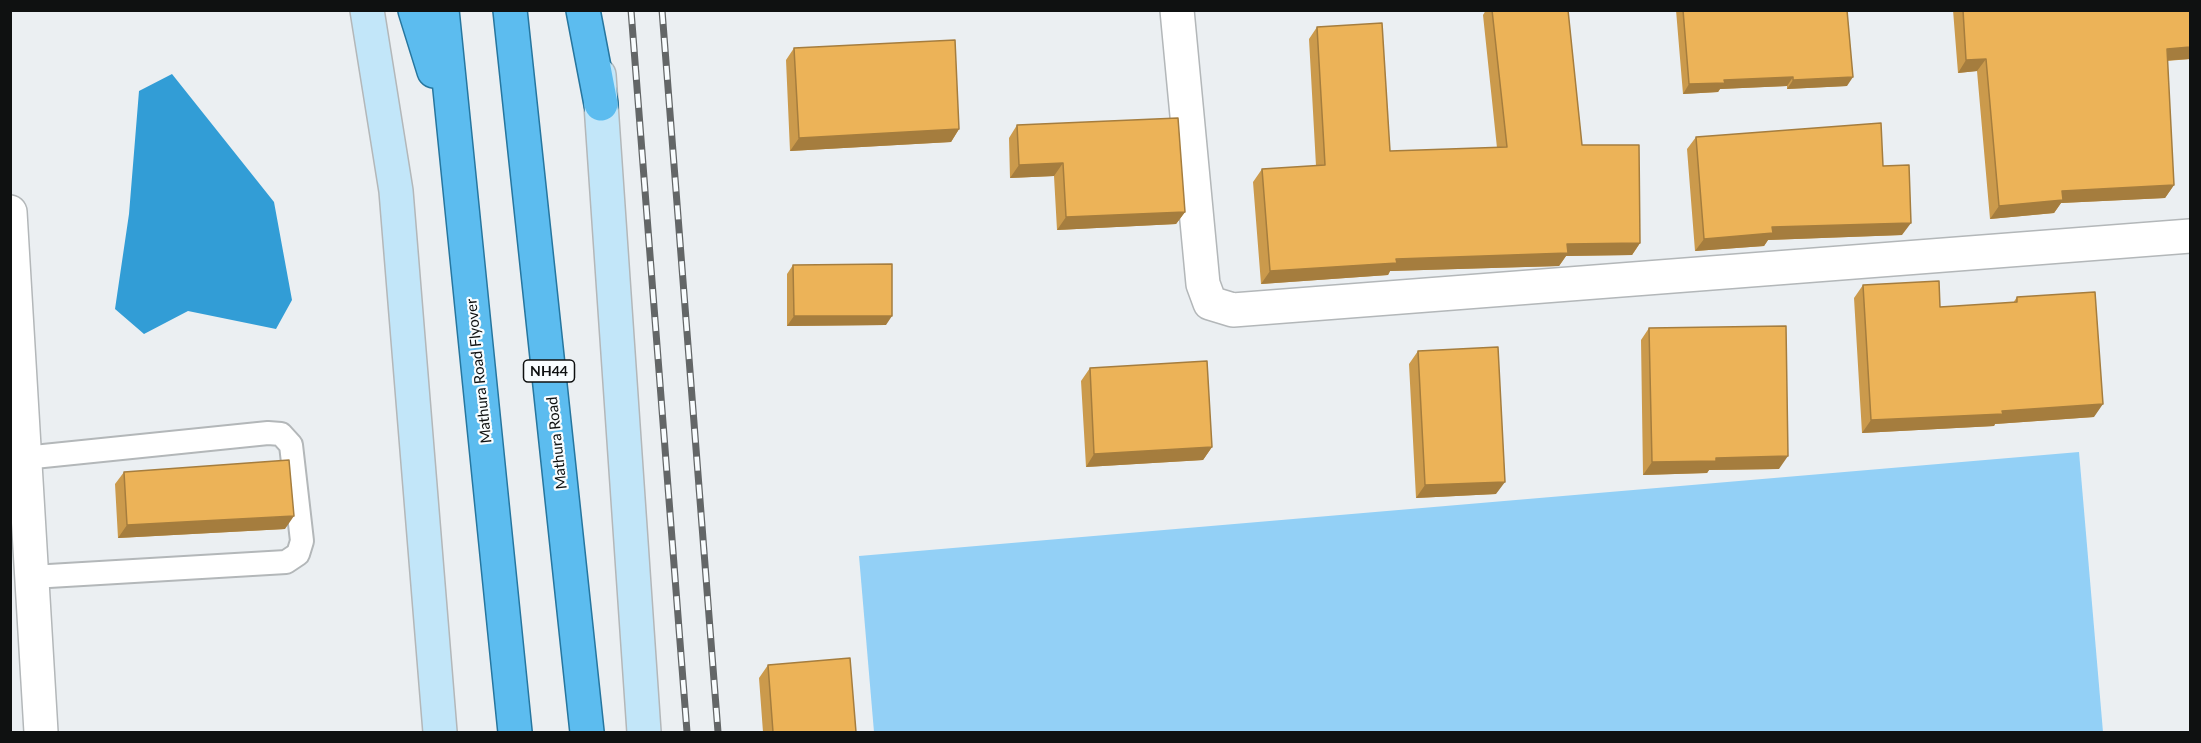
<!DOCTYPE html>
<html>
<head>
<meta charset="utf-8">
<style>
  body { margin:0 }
  #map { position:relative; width:2201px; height:743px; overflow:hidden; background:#ebeff2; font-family:Lato,sans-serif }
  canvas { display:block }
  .frame { position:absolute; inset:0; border:12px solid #0f1111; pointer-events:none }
</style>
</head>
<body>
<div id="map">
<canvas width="2201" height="743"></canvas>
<div class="frame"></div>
</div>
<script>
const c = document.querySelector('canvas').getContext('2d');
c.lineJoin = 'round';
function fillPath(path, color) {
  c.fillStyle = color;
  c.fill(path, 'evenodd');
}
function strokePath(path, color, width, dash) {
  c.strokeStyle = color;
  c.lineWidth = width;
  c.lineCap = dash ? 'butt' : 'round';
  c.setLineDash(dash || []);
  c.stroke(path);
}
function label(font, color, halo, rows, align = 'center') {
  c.font = font + ' Lato,sans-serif';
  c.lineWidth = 4.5;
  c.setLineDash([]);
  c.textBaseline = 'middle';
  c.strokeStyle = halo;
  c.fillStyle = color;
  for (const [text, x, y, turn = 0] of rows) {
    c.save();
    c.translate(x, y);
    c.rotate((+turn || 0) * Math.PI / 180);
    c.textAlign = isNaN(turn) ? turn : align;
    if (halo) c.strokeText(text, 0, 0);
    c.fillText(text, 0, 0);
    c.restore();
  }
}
const green = new Path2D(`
  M 2079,452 L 2103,732 L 874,732 L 859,556 Z`);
const water = new Path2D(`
  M 172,74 L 274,202 L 292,300 L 276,329 L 188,311 L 144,334 L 115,309 L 129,214 L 139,91 Z`);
const service = new Path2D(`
  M 24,458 L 268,433 L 281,434 L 291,445 L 302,541 L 298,554 L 286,562 L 32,577`);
const minor = new Path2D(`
  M 1177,10 L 1203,284 L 1210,303 L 1233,310 L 2190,236
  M 10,212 L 41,732`);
const secondary = new Path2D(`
  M 367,10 L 396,191 L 440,732
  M 599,75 L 644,732`);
const trunk = new Path2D(`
  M 415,10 L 434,71
  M 442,10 L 515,732
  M 510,10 L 587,732
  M 583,10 L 601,104`);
const rail = new Path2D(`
  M 631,10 L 687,732
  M 662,10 L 718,732`);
const wall = new Path2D(`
  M 1486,10 L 1568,10 L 1582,145 L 1640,243 L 1632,255 L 1566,256 L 1559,266 L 1390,271 L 1388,275 L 1261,284 L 1253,182 L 1262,169 L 1316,166 L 1309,39 L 1317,27 L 1390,151 L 1497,148 L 1483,15 Z
  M 1676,10 L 1847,10 L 1847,86 L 1787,89 L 1787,86 L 1720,89 L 1718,92 L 1683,94 Z
  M 1953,10 L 2190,10 L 2190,59 L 2167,61 L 2174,185 L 2165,198 L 2061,203 L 2054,213 L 1990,219 L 1977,71 L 1958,73 Z
  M 794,48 L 959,129 L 951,142 L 790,151 L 786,60 Z
  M 1017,125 L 1185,212 L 1176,224 L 1057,230 L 1054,176 L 1010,178 L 1009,138 Z
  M 1696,137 L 1883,166 L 1902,235 L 1768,240 L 1764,246 L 1695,251 L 1687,149 Z
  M 793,265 L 886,325 L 787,326 L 787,274 Z
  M 1863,285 L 1940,307 L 2013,303 L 2017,297 L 2094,417 L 1995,424 L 1994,426 L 1862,433 L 1854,298 Z
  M 1649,328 L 1779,469 L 1709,470 L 1707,473 L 1643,475 L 1641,340 Z
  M 1418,351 L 1496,494 L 1416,498 L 1409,364 Z
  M 1090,368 L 1212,447 L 1203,460 L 1086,467 L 1081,381 Z
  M 124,472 L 285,529 L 118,538 L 115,484 Z
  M 768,665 L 856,732 L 763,732 L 759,678 Z`);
const shadedWall = new Path2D(`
  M 2190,47 L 2190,59 L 2158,61 L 2167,49 Z
  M 1986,59 L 1977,71 L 1958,73 L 1966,60 Z
  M 1793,77 L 1787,86 L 1720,89 L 1718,92 L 1683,94 L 1689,84 L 1724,80 Z
  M 1853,77 L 1847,86 L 1787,89 L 1793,80 Z
  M 959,129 L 951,142 L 790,151 L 799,138 Z
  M 1063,163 L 1054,176 L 1010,178 L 1019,165 Z
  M 2174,185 L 2165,198 L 2061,203 L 2054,213 L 1990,219 L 1999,206 L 2062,191 Z
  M 1185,212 L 1176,224 L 1057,230 L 1066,217 Z
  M 1911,223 L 1902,235 L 1768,240 L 1764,246 L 1695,251 L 1704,239 L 1772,227 Z
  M 1640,243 L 1632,255 L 1566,256 L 1559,266 L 1390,271 L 1388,275 L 1261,284 L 1270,271 L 1567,244 Z
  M 794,316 L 892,316 L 886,325 L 787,326 Z
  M 2103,404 L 2094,417 L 1995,424 L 1994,426 L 1862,433 L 1871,420 Z
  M 1212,447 L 1203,460 L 1086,467 L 1094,454 Z
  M 1788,456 L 1779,469 L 1709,470 L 1707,473 L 1643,475 L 1652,462 L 1716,458 Z
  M 1505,482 L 1496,494 L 1416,498 L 1425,485 Z
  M 294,516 L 285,529 L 118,538 L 127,525 Z`);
const building = new Path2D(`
  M 1492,10 L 1568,10 L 1582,145 L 1639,145 L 1640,243 L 1567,244 L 1568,253 L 1396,259 L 1397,263 L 1270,271 L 1262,169 L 1325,165 L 1317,27 L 1382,23 L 1390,151 L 1507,147 Z
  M 1683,10 L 1847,10 L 1853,77 L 1793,80 L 1793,77 L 1724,80 L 1725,83 L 1689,84 Z
  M 1963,10 L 2190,10 L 2190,47 L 2167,49 L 2174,185 L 2062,191 L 2063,200 L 1999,206 L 1986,59 L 1966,60 Z
  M 955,40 L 959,129 L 799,138 L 794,48 Z
  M 1178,118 L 1185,212 L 1066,217 L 1063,163 L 1019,165 L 1017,125 Z
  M 1881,123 L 1883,166 L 1909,165 L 1911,223 L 1772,227 L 1773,233 L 1704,239 L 1696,137 Z
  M 892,264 L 892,316 L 794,316 L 793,265 Z
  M 1939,281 L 1940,307 L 2017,302 L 2017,297 L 2095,292 L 2103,404 L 2002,411 L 2003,414 L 1871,420 L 1863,285 Z
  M 1786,326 L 1788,456 L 1716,458 L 1716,461 L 1652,462 L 1649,328 Z
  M 1498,347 L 1505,482 L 1425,485 L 1418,351 Z
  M 1207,361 L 1212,447 L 1094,454 L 1090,368 Z
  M 289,460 L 294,516 L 127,525 L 124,472 Z
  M 850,658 L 856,732 L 773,732 L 768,665 Z`);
const shields = [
  [549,371,51]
];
const shieldNames = [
  ["NH44",549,371]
];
const streetNames = [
  ["Mathura Road Flyover",479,371,-96],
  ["Mathura Road",557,443,-96]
];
fillPath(green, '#93d0f6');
fillPath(water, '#329dd6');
strokePath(service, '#b3b7b9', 26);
strokePath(minor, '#b3b7b9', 36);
strokePath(secondary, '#b3b7b9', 36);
strokePath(trunk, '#26769f', 36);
strokePath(service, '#fff', 22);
strokePath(minor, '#fff', 33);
strokePath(secondary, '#c2e6f9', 33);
strokePath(trunk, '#5cbcef', 33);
strokePath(rail, '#636667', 7);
strokePath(rail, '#f9fdff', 4.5, [14]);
fillPath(wall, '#cb9a4c');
fillPath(shadedWall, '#a57d3e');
fillPath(building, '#ecb358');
strokePath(building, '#a57d3e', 1.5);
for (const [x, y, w] of shields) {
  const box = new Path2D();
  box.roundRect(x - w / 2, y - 11, w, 22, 4.5);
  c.fillStyle = '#f9fdff';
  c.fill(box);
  strokePath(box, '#0f1111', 1.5);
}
label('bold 14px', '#0f1111', null, shieldNames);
label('15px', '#0f1111', '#f9fdff', streetNames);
</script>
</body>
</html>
